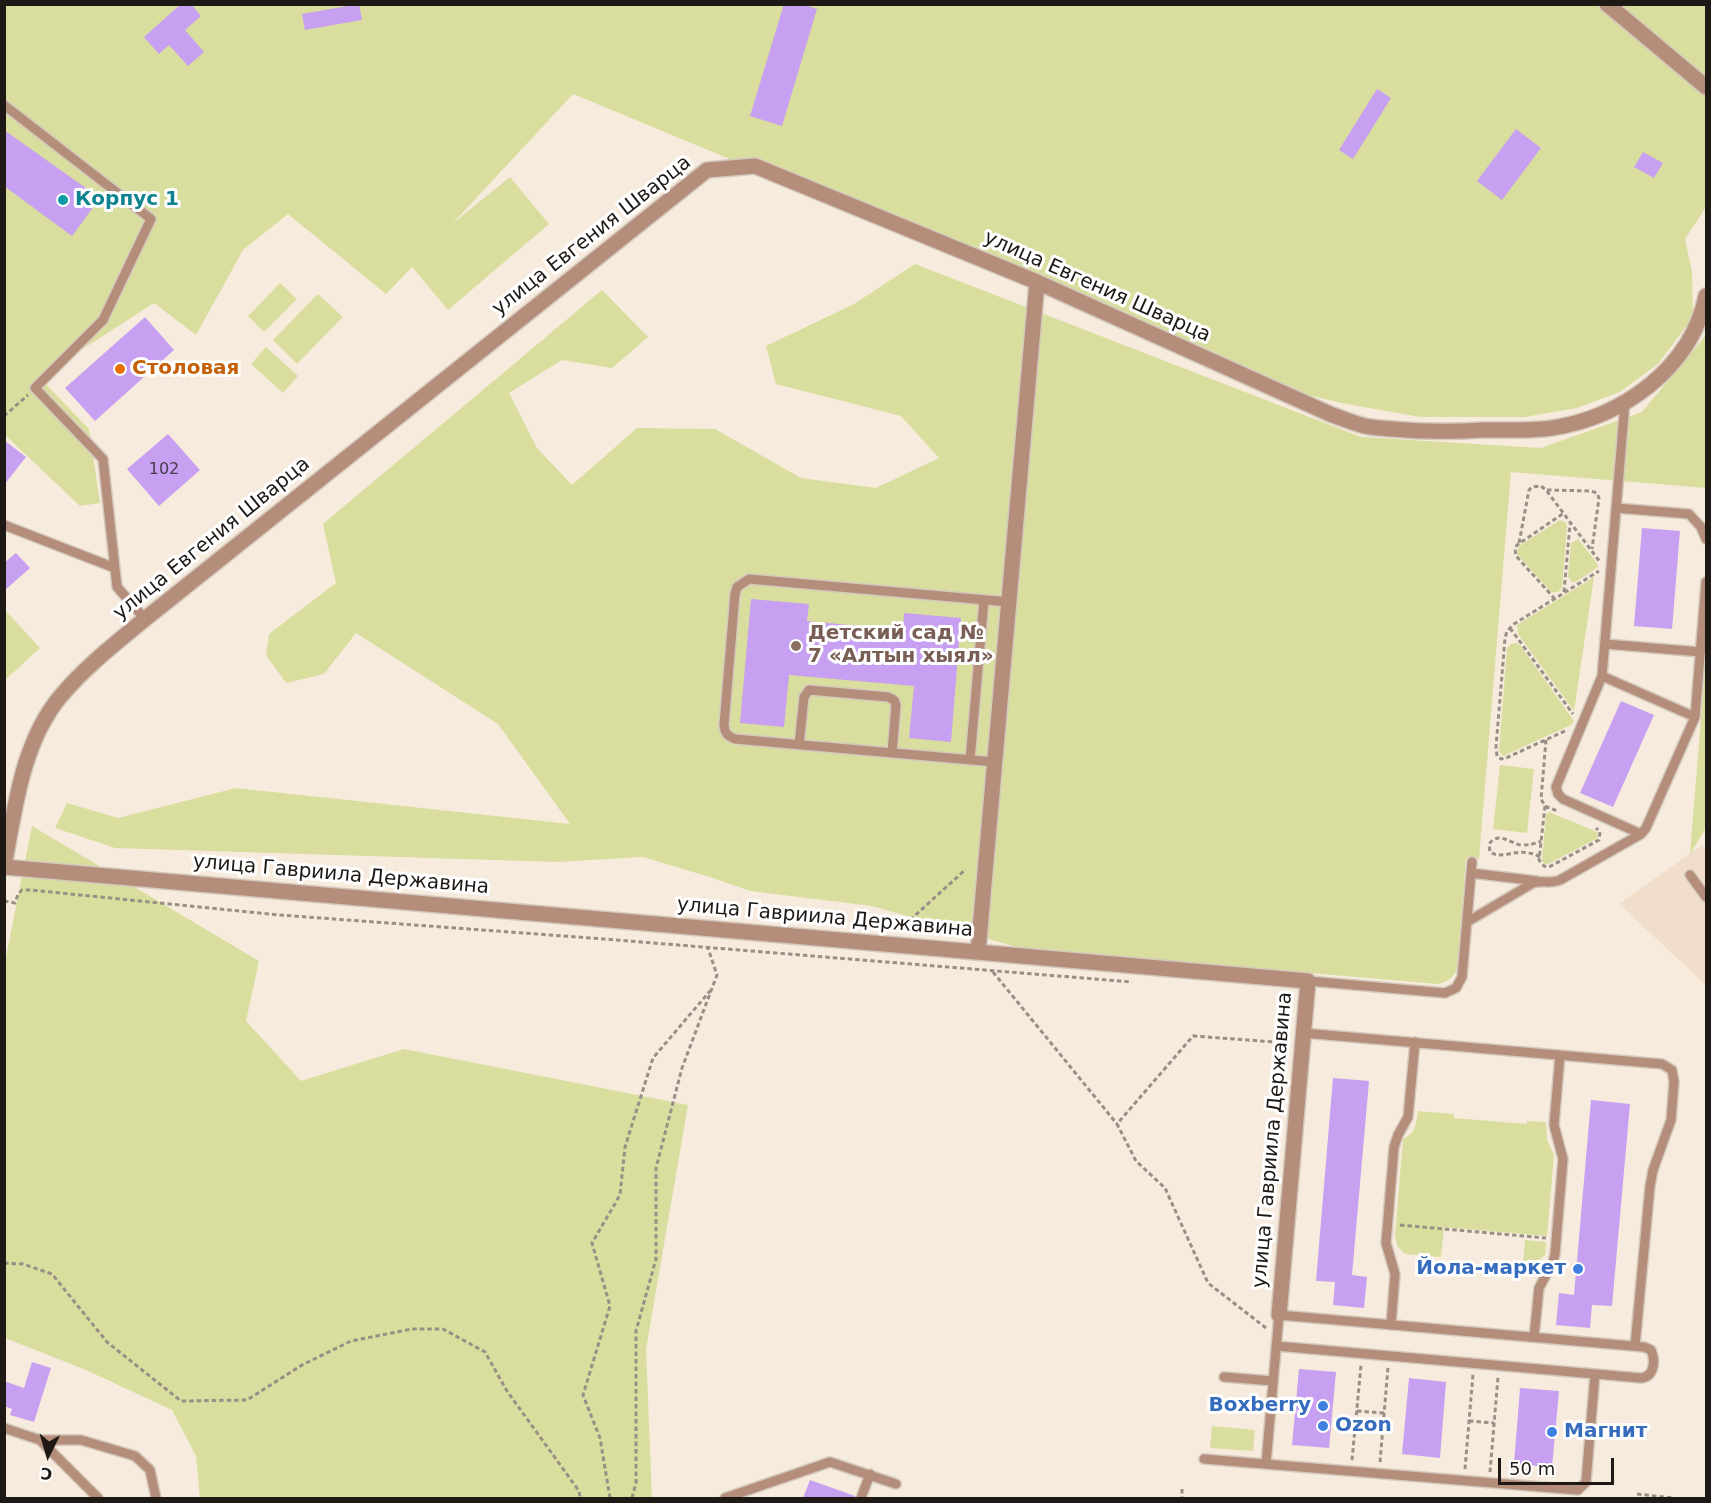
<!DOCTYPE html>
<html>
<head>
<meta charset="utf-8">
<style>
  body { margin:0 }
  #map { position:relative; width:1711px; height:1503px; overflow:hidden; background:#f7ebdd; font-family:"DejaVu Sans",sans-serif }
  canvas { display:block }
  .frame { position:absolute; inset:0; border:6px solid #1e1915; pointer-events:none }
  .north { position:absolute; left:18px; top:1425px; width:60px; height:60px; -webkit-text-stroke:4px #fff; paint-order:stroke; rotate:185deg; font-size:16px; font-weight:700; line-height:24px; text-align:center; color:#1e1915 }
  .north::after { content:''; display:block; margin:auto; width:21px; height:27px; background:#1e1915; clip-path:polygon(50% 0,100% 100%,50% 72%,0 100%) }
  .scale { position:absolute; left:1498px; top:1458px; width:116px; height:27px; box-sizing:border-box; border:3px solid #1e1915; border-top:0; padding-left:8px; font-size:18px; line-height:21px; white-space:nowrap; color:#1e1915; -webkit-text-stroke:4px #fff; paint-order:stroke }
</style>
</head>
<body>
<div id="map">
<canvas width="1711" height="1503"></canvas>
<div class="frame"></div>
<div class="north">С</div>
<div class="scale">50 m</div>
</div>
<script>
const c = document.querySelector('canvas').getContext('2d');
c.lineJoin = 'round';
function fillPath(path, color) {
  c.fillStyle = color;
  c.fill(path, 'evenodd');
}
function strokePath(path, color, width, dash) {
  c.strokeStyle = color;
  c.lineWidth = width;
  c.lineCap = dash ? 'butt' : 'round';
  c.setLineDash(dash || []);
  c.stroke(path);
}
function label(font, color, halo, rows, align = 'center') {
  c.font = font + ' "DejaVu Sans",sans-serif';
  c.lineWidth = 6;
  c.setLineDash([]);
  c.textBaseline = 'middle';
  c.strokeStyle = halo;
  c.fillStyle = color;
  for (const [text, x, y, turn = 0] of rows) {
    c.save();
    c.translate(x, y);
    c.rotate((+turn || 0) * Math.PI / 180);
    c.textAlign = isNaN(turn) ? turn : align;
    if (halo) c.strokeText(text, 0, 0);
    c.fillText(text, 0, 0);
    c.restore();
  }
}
const built = new Path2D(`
  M 1702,845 L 1706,851 L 1706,985 L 1619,904 Z`);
const green = new Path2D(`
  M 4,5 L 1706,5 L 1706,207 L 1685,239 L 1692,272 L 1693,317 L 1658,364 L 1620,392 L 1577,408 L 1525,417 L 1420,417 L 1341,403 L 1284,389 L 573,94 L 452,224 L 510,177 L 549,224 L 448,310 L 412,267 L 386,294 L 288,214 L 243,250 L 196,335 L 154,303 L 39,377 L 89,429 L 100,503 L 80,506 L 5,435 Z
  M 915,264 L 1361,437 L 1541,448 L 1642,412 L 1706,335 L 1706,488 L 1511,472 L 1479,859 L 1466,858 L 1457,969 C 1453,978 1447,982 1438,984 L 1274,970 L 1063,960 L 872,906 L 750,891 L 713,878 L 643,857 L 557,862 L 115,848 L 55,828 L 67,803 L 118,818 L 236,788 L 570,824 L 498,724 L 356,633 L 324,674 L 286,683 L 266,655 L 269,634 L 336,583 L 323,524 L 602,290 L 648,337 L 612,368 L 562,360 L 509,393 L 537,448 L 572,485 L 637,428 L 715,429 L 801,478 L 876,488 L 939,458 L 901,416 L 776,384 L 766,346 L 854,304 Z
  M 280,283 L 297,299 L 264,332 L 248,316 Z
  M 318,294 L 343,317 L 297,364 L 273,340 Z
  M 266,347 L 298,376 L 283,393 L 251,364 Z
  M 1560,520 L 1565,522 L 1567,526 L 1562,587 C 1560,592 1556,593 1551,592 L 1517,554 L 1519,546 Z
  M 1578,539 L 1597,563 L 1598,567 L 1576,582 L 1572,582 L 1568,577 L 1571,543 Z
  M 1594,577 L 1574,711 L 1518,634 L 1517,625 Z
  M 4,609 L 40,648 L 5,680 L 4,680 Z
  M 1516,643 L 1520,645 L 1574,721 L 1571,725 L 1503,756 L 1499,751 L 1507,648 L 1511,644 Z
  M 1706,656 L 1706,828 L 1690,854 Z
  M 1500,765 L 1534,769 L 1527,833 L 1493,829 Z
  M 1549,812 L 1597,832 L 1598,838 L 1548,864 L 1544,864 L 1542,860 L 1546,815 Z
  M 32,826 L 259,961 L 246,1021 L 301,1081 L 404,1049 L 688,1105 L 646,1349 L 652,1498 L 200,1498 L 196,1456 L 172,1410 L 86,1370 L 5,1338 L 5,962 Z
  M 1418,1111 L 1454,1114 L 1454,1118 L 1527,1124 L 1527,1121 L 1546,1122 L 1547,1140 L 1554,1155 L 1547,1236 L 1444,1227 L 1441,1257 L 1405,1254 L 1398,1247 L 1395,1237 L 1403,1139 C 1416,1133 1416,1124 1418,1111 Z
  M 1525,1240 L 1546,1242 L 1545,1255 L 1532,1266 L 1523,1266 Z
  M 1212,1426 L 1255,1430 L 1253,1451 L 1210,1448 Z`);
const building = new Path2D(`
  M 181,4 L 191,4 L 201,16 L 185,30 L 204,52 L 188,66 L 169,45 L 159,54 L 144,37 Z
  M 359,4 L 362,20 L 305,30 L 302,14 Z
  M 784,4 L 802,4 L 817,9 L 782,126 L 750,116 Z
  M 1377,89 L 1391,98 L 1353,159 L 1339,150 Z
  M 1516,129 L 1541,148 L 1502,200 L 1477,181 Z
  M 4,130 L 100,198 L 72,236 L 4,186 Z
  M 1643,152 L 1663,163 L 1654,178 L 1634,167 Z
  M 145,317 L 174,350 L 95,421 L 65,388 Z
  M 168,434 L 200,470 L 159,506 L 127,469 Z
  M 4,440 L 26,457 L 4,485 Z
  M 1642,528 L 1680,531 L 1672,629 L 1634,626 Z
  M 16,553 L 30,568 L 4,591 L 4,563 Z
  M 751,599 L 809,604 L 807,621 L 903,630 L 904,613 L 961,618 L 951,742 L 909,738 L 914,686 L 789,675 L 784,727 L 740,723 Z
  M 1621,701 L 1654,715 L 1613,807 L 1580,793 Z
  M 1333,1078 L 1369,1081 L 1352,1275 L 1367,1277 L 1364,1308 L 1333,1305 L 1335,1282 L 1316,1281 Z
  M 1591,1100 L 1630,1104 L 1612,1306 L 1592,1305 L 1590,1328 L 1556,1325 L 1559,1293 L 1574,1295 Z
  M 32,1362 L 51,1368 L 34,1422 L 10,1415 L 12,1409 L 4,1406 L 4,1381 L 24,1388 Z
  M 1299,1369 L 1336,1372 L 1329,1448 L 1292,1445 Z
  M 1409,1378 L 1446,1382 L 1440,1458 L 1402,1454 Z
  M 1520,1388 L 1559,1391 L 1552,1467 L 1514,1464 Z
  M 810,1480 L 855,1496 L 854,1498 L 803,1498 Z`);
const path = new Path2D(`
  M 4,416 L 28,395
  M 1547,490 L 1591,491 L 1597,493 L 1599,498 L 1592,549
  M 1519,543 L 1529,490 L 1532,487 L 1541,486 L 1546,490 L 1600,562
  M 1564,592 L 1570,524
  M 1555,599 L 1516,556 L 1515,549 L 1517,545 L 1564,513
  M 1510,628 L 1573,714
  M 1565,731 L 1506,758 L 1501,759 L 1497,756 L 1496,747 L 1505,638 L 1507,631 L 1514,624 L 1599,571
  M 1546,740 L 1541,799 L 1545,806 L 1557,811
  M 1545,806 L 1539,860 L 1544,866 L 1549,867 L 1599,840 L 1600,832 L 1596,828
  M 1540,857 C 1518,845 1504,861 1490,852 L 1489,844 C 1499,831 1509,843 1521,845 C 1529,845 1535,844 1541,841
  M 4,901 L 15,903 L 18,894 L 22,890 L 30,890 L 280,915 L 604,939 L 1132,982
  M 899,930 L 965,870
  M 993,972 L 1117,1124
  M 1285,994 L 1285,1022 L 1290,1024
  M 1400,1225 L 1546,1238
  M 4,1263 L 23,1264 L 52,1274 L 107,1342 L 181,1401 L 247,1400 L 302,1365 L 351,1341 L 412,1329 L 443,1329 L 485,1352 L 507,1391 L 579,1491 L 580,1498
  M 1266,1328 L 1208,1283 L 1165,1188 L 1136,1161 L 1117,1124 L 1193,1036 L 1289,1043
  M 1357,1411 L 1384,1413
  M 1469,1421 L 1494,1423
  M 1352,1460 L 1361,1365
  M 1380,1462 L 1388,1367
  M 1465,1469 L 1473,1374
  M 1490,1472 L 1498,1377
  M 1182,1489 L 1182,1498
  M 1637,1494 L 1673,1498
  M 610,1498 L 600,1438 L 583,1395 L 610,1306 L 592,1243 L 620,1195 L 625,1147 L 653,1058 L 710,991
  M 632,1498 L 636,1483 L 636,1331 L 656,1259 L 656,1168 L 682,1068 L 717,975 L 708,948`);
const service = new Path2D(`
  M 4,105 L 151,219 L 103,320 L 35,388 L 103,459 L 117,587 L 145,619
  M 1625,402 L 1602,676 L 1556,787 L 1558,794 L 1563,799 L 1641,834
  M 1616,508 L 1689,514 L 1701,527 L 1706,539
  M 4,525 L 115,568
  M 1605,644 L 1701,652
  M 1602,676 L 1695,717
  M 799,745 L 804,697 L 809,690 L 888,697 L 894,700 L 896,705 L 892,753
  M 970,760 L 984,600
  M 995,762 L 735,739 C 727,736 725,733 724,725 L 735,594 L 737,587 L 749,579 L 1009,602
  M 1471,873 L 1537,881
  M 1690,875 L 1706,897
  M 1467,922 L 1533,883 C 1542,880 1551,884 1560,880 L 1641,834 L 1646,828 L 1695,717 L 1706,582
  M 1308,981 L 1445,993 L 1456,988 L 1462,977 L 1472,862
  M 1303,1033 L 1662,1064 L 1672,1070 L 1674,1082 L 1671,1120 L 1653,1170 L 1650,1186 L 1635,1346
  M 1391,1325 L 1395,1274 L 1386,1243 L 1394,1147 L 1398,1135 L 1408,1117 L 1415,1042
  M 1534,1337 L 1539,1288 L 1553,1262 L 1555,1254 L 1563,1159 L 1554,1125 L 1560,1055
  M 1224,1377 L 1273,1381
  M 4,1428 L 40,1440 L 81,1440 L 135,1456 L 150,1470 L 156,1498
  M 40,1440 L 98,1498
  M 1204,1459 L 1578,1490 L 1586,1482 L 1595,1374
  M 1266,1464 L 1279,1315 L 1644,1347 L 1651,1350 C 1656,1361 1654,1377 1641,1378 L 1276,1346
  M 725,1498 L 830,1462 L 896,1484
  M 861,1498 L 870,1474`);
const minor = new Path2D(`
  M 1607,4 L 1706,87
  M 4,866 C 15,808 22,743 60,697 C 85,667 116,643 145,619 L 707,170 L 755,166 L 1037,282 L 1330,414 C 1341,418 1353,423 1365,426 C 1373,428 1383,428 1392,429 C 1423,432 1452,432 1483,430 C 1506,430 1530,431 1552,428 C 1623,417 1691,368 1706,296
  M 4,867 L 1308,981 L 1279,1315
  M 978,952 L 1037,282`);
const markers = [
  [63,200,6,"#0f9aa8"],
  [120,369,6,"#e8710a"],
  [796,646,6,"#8d6e63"],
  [1578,1269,6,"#3f7fe0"],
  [1323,1406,6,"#3f7fe0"],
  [1323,1426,6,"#3f7fe0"],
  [1552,1432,6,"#3f7fe0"]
];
const numberNames = [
  ["102",164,470]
];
const cultureNames = [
  ["Корпус 1",75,200]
];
const streetNames = [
  ["улица Евгения Шварца",592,236,-38],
  ["улица Евгения Шварца",1097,287,24],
  ["улица Евгения Шварца",212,539,-39],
  ["улица Гавриила Державина",341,875,5],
  ["улица Гавриила Державина",825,918,5],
  ["улица Гавриила Державина",1273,1140,-85]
];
const foodNames = [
  ["Столовая",132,369]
];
const educationNames = [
  ["Детский сад №",808,634],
  ["7 «Алтын хыял»",808,657]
];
const shopNames = [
  ["Йола-маркет",1566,1269],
  ["Boxberry",1311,1406],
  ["Ozon",1335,1426,"left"],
  ["Магнит",1564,1432,"left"]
];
fillPath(built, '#f0decb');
fillPath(green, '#d9de9e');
fillPath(building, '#c7a0f1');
strokePath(service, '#d4c9bd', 12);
strokePath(minor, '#d4c9bd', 18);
strokePath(path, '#988f86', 3, [4.5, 3]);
strokePath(service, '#b48d7b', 9);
strokePath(minor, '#b48d7b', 15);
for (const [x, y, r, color] of markers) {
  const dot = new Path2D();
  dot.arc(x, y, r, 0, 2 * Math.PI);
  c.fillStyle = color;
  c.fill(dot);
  strokePath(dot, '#fff', 2);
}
label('16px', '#483b4c', null, numberNames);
label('bold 20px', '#0d838f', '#fff', cultureNames, 'left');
label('20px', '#1e1915', '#fff', streetNames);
label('bold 20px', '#c56008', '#fff', foodNames, 'left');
label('bold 20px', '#785e54', '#fff', educationNames, 'left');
label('bold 20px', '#366cbe', '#fff', shopNames, 'right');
</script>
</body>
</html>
